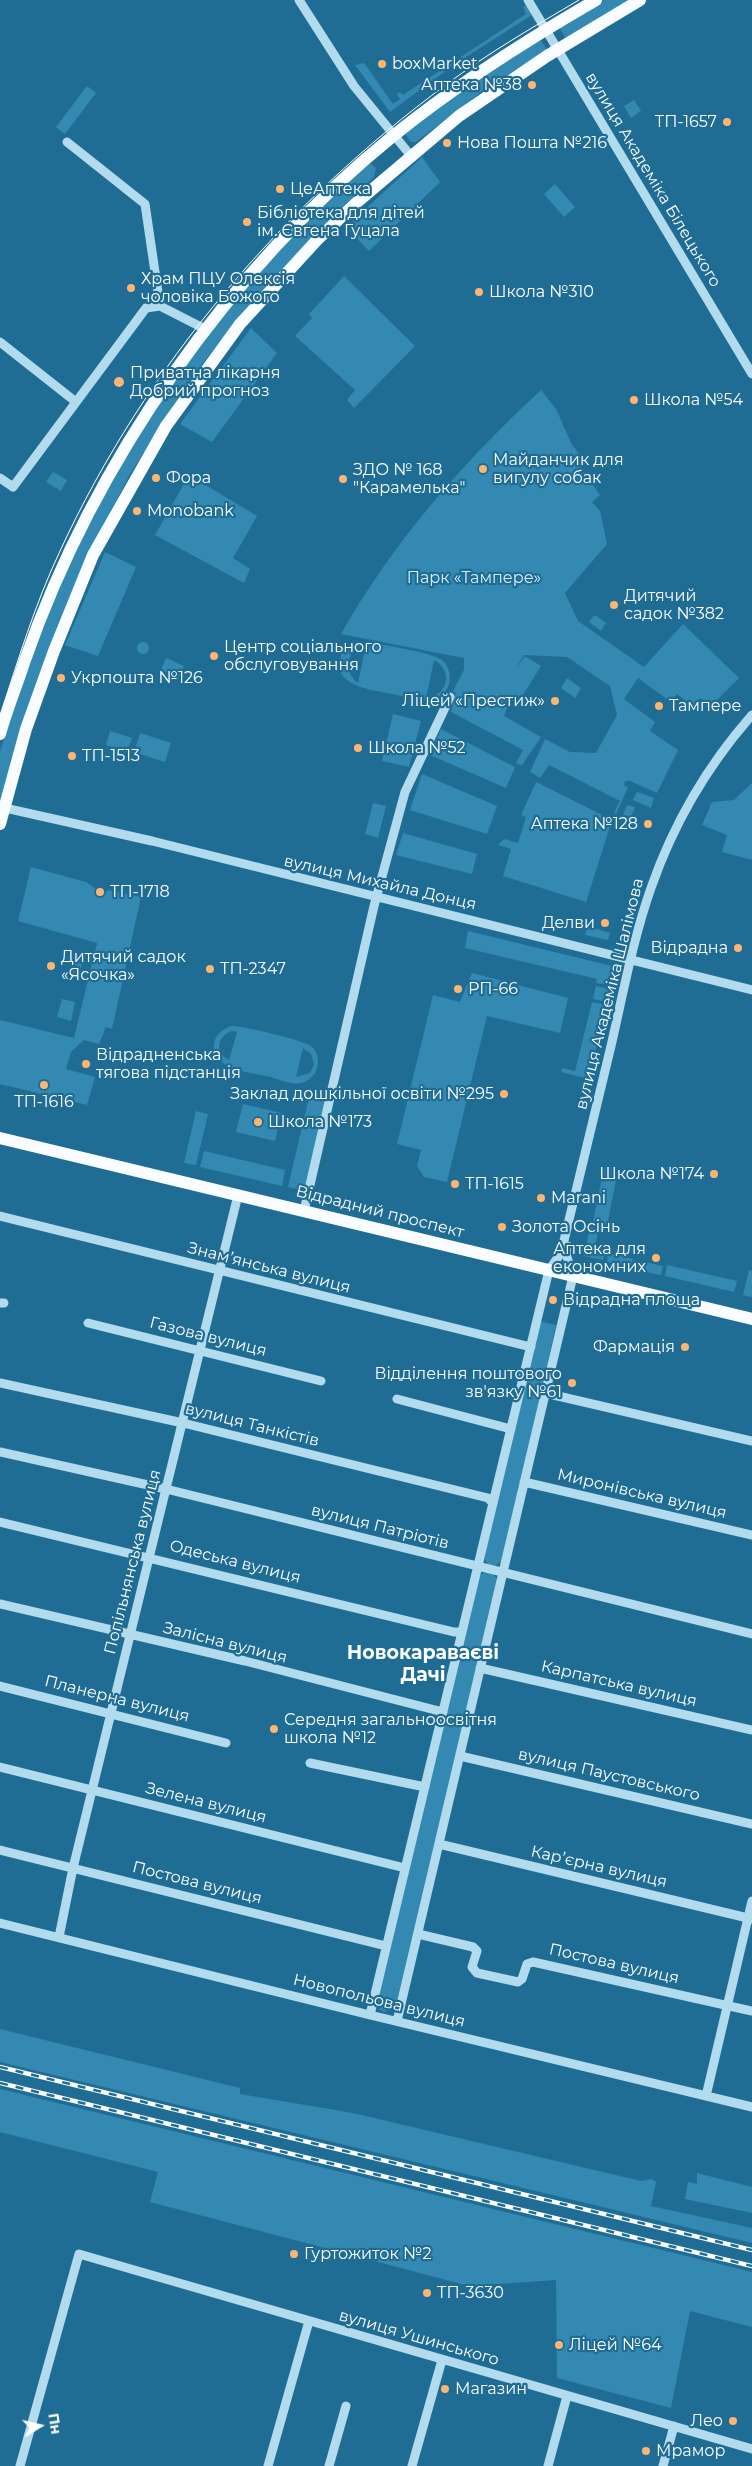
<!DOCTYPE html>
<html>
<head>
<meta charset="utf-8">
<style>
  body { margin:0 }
  #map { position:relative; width:752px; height:2466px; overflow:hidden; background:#1f6d94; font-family:Montserrat,sans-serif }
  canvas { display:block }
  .north { position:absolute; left:15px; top:2401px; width:50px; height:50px; -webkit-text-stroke:4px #1f6d94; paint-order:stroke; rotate:81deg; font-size:14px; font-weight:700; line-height:20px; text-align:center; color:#fff }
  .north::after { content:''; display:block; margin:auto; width:18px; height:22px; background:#fff; clip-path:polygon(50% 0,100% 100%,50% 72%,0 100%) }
</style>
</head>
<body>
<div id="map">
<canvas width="752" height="2466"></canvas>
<div class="north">Пн</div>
</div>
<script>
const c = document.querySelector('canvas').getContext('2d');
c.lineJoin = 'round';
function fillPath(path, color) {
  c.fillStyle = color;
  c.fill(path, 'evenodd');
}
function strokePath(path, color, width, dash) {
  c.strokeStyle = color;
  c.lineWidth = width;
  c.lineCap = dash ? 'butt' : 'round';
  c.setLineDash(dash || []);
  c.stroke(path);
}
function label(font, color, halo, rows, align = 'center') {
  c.font = font + ' Montserrat,sans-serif';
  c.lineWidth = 4.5;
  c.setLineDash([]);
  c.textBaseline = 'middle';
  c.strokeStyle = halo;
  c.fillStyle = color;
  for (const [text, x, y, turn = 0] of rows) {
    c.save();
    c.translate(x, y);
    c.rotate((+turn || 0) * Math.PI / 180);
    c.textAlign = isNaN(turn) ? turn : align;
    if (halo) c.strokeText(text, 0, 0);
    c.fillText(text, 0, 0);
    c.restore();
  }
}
const green = new Path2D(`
  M 604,0 L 631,0 L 566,39 L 559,27 Z
  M 527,5 L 532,15 L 458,62 L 390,112 L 355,65 L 364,63 L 393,104 L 400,99 L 397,94 L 400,92 L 403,95 L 526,14 L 523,7 Z
  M 539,37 L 547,50 L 485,89 L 416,142 L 411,142 L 405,134 L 406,129 Z
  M 87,86 L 96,93 L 65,134 L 56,127 Z
  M 634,100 L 641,111 L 631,118 L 624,106 Z
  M 422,157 L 440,182 L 369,251 L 346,227 Z
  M 368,162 L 376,168 L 374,177 L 312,237 L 243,311 L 191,379 L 130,474 L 88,556 L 0,803 L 0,751 L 50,602 L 118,467 L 179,372 L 230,302 L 299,226 Z
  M 555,184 L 575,207 L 564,217 L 544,194 Z
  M 344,276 L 415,346 L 354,408 L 347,400 L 355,390 L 295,336 L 312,318 L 309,314 Z
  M 251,328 L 277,353 L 212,442 L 180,424 Z
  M 541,390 L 556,409 L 572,445 L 581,456 L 576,461 L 600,495 L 592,502 L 600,511 L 607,544 L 565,593 L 578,621 L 644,667 L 683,624 L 739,678 L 711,706 L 700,698 L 694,707 L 677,694 L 671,702 L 638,678 L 624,699 L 655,722 L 650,731 L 678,750 L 657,793 L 630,781 L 625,781 L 624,786 L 628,787 L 616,814 L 614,813 L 620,801 L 549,765 L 540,778 L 530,772 L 545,739 L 570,752 L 596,753 L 617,715 L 610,686 L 567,657 L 524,655 L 515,670 L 525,656 L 541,666 L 518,703 L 510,699 L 504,716 L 541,737 L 522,765 L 516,763 L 523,750 L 451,712 L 456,693 L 453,691 L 464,670 L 464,658 L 341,634 C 393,542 464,461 541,390 Z
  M 53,472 L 67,480 L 61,491 L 46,482 Z
  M 189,475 L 257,516 L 233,558 L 250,569 L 244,583 L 155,535 Z
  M 105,552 L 136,567 L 98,656 L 65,645 Z
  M 595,615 L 606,623 L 601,631 L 589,622 Z
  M137 648a6 6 0 1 1 12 0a6 6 0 1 1-12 0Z
  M 360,642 C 375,643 431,652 442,660 C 457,673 449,699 430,701 C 419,702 407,697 396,695 C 377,690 332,688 340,658 C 343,648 351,644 360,642 ZM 366,645 L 358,683 C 342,671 346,649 366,645 ZM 434,660 C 454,670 448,696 426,698 Z
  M 166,658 L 184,666 L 179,678 L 161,670 Z
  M 567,678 L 581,688 L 575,698 L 561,688 Z
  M 393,714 L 421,721 L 409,767 L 382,761 Z
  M 441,729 L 515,767 L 506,788 L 430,755 Z
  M 110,731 L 132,738 L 127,752 L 106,745 Z
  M 140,733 L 171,743 L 165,762 L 134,752 Z
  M 422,774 L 497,806 L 487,834 L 410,810 Z
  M 536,782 L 612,820 L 586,902 L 503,876 L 511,849 L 498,845 L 504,839 L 518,843 L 526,817 L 521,815 Z
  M 752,783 L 752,860 L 722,852 L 727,835 L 702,825 L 712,802 L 734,800 Z
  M 637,792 L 654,798 L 651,808 L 633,800 Z
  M 373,803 L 386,806 L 378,838 L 365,834 Z
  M 627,805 L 635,807 L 629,822 L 622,817 Z
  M 403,833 L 477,854 L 472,874 L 396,855 Z
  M 31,867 L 86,882 L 96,889 L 96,894 L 104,896 L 108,890 L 141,897 L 112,1029 L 106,1027 L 99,1044 L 84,1040 L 71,1052 L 66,1069 L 95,1077 L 87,1105 L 0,1084 L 0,1020 L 74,1038 L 97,943 L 18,921 Z
  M 588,926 L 610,933 L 608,940 L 585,935 Z
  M 468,931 L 616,967 L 611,985 L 596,983 L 597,979 L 465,948 Z
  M 74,957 L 83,959 L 79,978 L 70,976 Z
  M 472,973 L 568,998 L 560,1033 L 487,1016 L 447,1182 L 424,1177 L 417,1166 L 421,1150 L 397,1144 L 433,995 L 460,1002 Z
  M 596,986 L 610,989 L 607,1002 L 593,999 Z
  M 62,999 L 75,1002 L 71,1021 L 57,1017 Z
  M 592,1002 L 607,1005 L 588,1079 L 561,1072 L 562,1068 L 575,1071 Z
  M 231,1026 C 244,1026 304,1040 312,1047 C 324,1059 317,1080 301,1083 C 292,1085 280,1080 271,1077 C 253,1073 211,1070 214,1044 C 215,1034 223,1029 231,1026 ZM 232,1031 L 237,1032 L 229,1060 C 214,1053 217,1036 232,1031 ZM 303,1048 L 311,1054 L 314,1064 L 310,1073 L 296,1077 Z
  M 310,1093 L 328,1097 L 306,1191 L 288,1187 Z
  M 243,1104 L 281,1113 L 275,1141 L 236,1132 Z
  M 196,1111 L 208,1114 L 196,1165 L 184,1163 Z
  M 204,1151 L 285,1170 L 282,1186 L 200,1167 Z
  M 604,1168 L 618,1171 L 607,1225 L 593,1222 Z
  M 590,1227 L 599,1229 L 594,1250 L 605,1252 L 603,1260 L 584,1256 Z
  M 608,1253 L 633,1259 L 631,1267 L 607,1262 Z
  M 639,1261 L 663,1266 L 661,1275 L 637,1270 Z
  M 667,1265 L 737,1281 L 734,1292 L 665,1276 Z
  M 749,1270 L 752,1271 L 752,1297 L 743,1295 Z
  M 539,1321 L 556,1325 L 503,1560 L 495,1566 L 488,1564 L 484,1559 Z
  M 486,1572 L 493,1574 L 497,1579 L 467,1717 L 395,2008 L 384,2012 L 379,2009 L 376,2004 L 480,1575 Z
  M 0,2029 L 240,2088 L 240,2094 L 353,2113 L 641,2181 L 652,2179 L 656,2182 L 651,2206 L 752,2228 L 752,2243 L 0,2062 Z
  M 0,2089 L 752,2272 L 752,2327 L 690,2311 L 671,2408 L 557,2378 L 556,2280 L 469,2286 L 150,2202 L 158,2172 L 0,2132 Z
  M 697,2173 L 752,2187 L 752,2213 L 685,2199 L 688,2182 L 697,2184 Z`);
const minor = new Path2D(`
  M 299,0 L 354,86 L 411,156
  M 528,0 L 752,374
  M 67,142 L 145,204 L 160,306 L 205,329
  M 0,342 L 76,402
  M 0,478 L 13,487 L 146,308 L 160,306
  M 0,807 L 152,841 L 752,990
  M 304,1211 L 374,906 L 405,792 L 450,697
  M 0,1216 L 531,1347
  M 0,1303 L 4,1303
  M 88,1323 L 321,1381
  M 0,1383 L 183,1423 L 488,1498 L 493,1503
  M 545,1393 L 752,1441
  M 397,1399 L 511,1429
  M 0,1452 L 166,1489 L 752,1634
  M 524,1482 L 752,1535
  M 0,1522 L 454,1632 L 462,1632
  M 0,1604 L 245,1661 L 443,1712
  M 480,1668 L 752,1730
  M 0,1686 L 226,1743
  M 460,1756 L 752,1824
  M 310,1763 L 425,1787
  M 0,1767 L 405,1868
  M 439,1844 L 752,1919
  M 0,1850 L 386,1946
  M 0,1923 L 370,2015 L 752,2107
  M 418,1934 L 473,1947 L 477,1951 L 472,1967 L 477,1973 L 518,1982 L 522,1979 L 527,1964 L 533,1962 L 752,2011
  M 59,1937 L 73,1868 L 238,1195
  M 370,2015 L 549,1270 L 561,1253 C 578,1184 594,1115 611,1046 C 623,994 633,939 651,888 C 673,825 708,765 752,715
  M 397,2021 L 573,1276 L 566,1254 L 568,1246
  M 706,2096 L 752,1901
  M 20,2466 L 79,2254 L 752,2449
  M 268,2466 L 309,2321
  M 329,2466 L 346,2406
  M 412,2466 L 442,2360
  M 548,2466 L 567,2396
  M 663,2466 L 674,2426`);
const major = new Path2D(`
  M 0,734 C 7,709 17,685 25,660 C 95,460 229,269 393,136 C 457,84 525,41 596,0
  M 0,824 L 26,729 L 54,651 L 93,555 L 166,426 L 240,324 L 317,240 L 355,204 L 459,116 L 547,56 L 640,0
  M 0,1138 L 752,1319`);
const tram = new Path2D(`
  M 0,716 C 18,660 35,604 60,551 C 146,365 283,205 447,84 C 488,53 535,26 579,0`);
const rail = new Path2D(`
  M 0,2067 L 752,2250
  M 0,2083 L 752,2266`);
const markers = [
  [382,64,5,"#fcb572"],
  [532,85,5,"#fcb572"],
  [727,122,5,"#fcb572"],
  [447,143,5,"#fcb572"],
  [280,189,5,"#fcb572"],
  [247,222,5,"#fcb572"],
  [131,288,5,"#fcb572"],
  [479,292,5,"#fcb572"],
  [119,382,6,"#fcb572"],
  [634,400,5,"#fcb572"],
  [483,469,5,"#fcb572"],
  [156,478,5,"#fcb572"],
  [343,479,5,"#fcb572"],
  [137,511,5,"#fcb572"],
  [614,605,5,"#fcb572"],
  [214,656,5,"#fcb572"],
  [61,678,5,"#fcb572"],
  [555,701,5,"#fcb572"],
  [659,706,5,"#fcb572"],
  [358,748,5,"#fcb572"],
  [72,756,5,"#fcb572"],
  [648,824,5,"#fcb572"],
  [100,892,5,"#fcb572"],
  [605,923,5,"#fcb572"],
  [738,948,5,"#fcb572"],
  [51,966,5,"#fcb572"],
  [210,969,5,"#fcb572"],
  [458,989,5,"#fcb572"],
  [86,1064,5,"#fcb572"],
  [44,1085,5,"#fcb572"],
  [504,1094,5,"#fcb572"],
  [258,1122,5,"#fcb572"],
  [714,1174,5,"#fcb572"],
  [455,1184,5,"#fcb572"],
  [541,1198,5,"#fcb572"],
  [502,1227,5,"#fcb572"],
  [656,1258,5,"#fcb572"],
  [553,1300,5,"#fcb572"],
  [685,1347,5,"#fcb572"],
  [572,1383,5,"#fcb572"],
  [274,1729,5,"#fcb572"],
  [294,2254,5,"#fcb572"],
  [427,2293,5,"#fcb572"],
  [559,2345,5,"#fcb572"],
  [445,2389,5,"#fcb572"],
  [733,2421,5,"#fcb572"],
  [646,2451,5,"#fcb572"]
];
const poiNames = [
  ["boxMarket",392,64],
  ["Аптека №38",522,85,"right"],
  ["ТП-1657",717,122,"right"],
  ["Нова Пошта №216",457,143],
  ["ЦеАптека",290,189],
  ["Бібліотека для дітей",257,213],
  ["ім. Євгена Гуцала",257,231],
  ["Храм ПЦУ Олексія",141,279],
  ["чоловіка Божого",141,297],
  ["Школа №310",489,292],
  ["Приватна лікарня",130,373],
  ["Добрий прогноз",130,391],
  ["Школа №54",644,400],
  ["Майданчик для",493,460],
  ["вигулу собак",493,478],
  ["ЗДО № 168",353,470],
  ["\"Карамелька\"",353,488],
  ["Фора",166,478],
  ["Monobank",147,511],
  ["Дитячий",624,596],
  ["садок №382",624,614],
  ["Центр соціального",224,647],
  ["обслуговування",224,665],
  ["Укрпошта №126",71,678],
  ["Ліцей «Престиж»",545,701,"right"],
  ["Тампере",669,706],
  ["Школа №52",368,748],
  ["ТП-1513",82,756],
  ["Аптека №128",638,824,"right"],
  ["ТП-1718",110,892],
  ["Делви",595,923,"right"],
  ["Відрадна",728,948,"right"],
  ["Дитячий садок",61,957],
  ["«Ясочка»",61,975],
  ["ТП-2347",220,969],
  ["РП-66",468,989],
  ["Відрадненська",96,1055],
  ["тягова підстанція",96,1073],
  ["Заклад дошкільної освіти №295",494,1094,"right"],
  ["ТП-1616",44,1102,"center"],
  ["Школа №173",268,1122],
  ["Школа №174",704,1174,"right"],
  ["ТП-1615",465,1184],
  ["Marani",551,1198],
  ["Золота Осінь",512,1227],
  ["Аптека для",646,1249,"right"],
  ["економних",646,1267,"right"],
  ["Відрадна площа",563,1300],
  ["Фармація",675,1347,"right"],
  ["Відділення поштового",562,1374,"right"],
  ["зв'язку №61",562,1392,"right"],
  ["Середня загальноосвітня",284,1720],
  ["школа №12",284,1738],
  ["Гуртожиток №2",304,2254],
  ["ТП-3630",437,2293],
  ["Ліцей №64",569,2345],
  ["Магазин",455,2389],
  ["Лео",723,2421,"right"],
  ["Мрамор",656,2451]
];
const streetNames = [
  ["вулиця Академіка Білецького",653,180,59],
  ["вулиця Михайла Донця",380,883,13],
  ["вулиця Академіка Шалімова",610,994,-76],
  ["Відрадний проспект",380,1212,14],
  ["Знамʼянська вулиця",269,1268,14],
  ["Газова вулиця",208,1337,14],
  ["вулиця Танкістів",252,1425,14],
  ["Миронівська вулиця",642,1494,13],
  ["вулиця Патріотів",380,1527,14],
  ["Попільнянська вулиця",133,1562,-76],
  ["Одеська вулиця",235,1562,14],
  ["Залісна вулиця",225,1643,14],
  ["Карпатська вулиця",619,1684,13],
  ["Планерна вулиця",117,1699,14],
  ["вулиця Паустовського",609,1775,13],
  ["Зелена вулиця",206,1803,14],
  ["Карʼєрна вулиця",599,1867,13],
  ["Постова вулиця",197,1883,14],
  ["Постова вулиця",614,1964,13],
  ["Новопольова вулиця",379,2001,14],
  ["вулиця Ушинського",419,2338,16]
];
const parkNames = [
  ["Парк «Тампере»",474,578]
];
const quarterNames = [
  ["Новокараваєві",423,1653],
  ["Дачі",423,1675]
];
fillPath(green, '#3489b2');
strokePath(minor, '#b2dbee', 9);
strokePath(major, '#f9fdff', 12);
strokePath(tram, '#fff', 1);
strokePath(rail, '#fff', 4.5);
strokePath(rail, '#1f6d94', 2.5, [8]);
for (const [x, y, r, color] of markers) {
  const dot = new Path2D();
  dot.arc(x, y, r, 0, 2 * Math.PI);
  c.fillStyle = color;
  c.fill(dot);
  strokePath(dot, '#1f6d94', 2);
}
label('16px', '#fff', '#1f6d94', poiNames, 'left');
label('16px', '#fff', '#1f6d94', streetNames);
label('16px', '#d8effa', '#1f6d94', parkNames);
label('bold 19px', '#fff', '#1f6d94', quarterNames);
</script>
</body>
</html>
